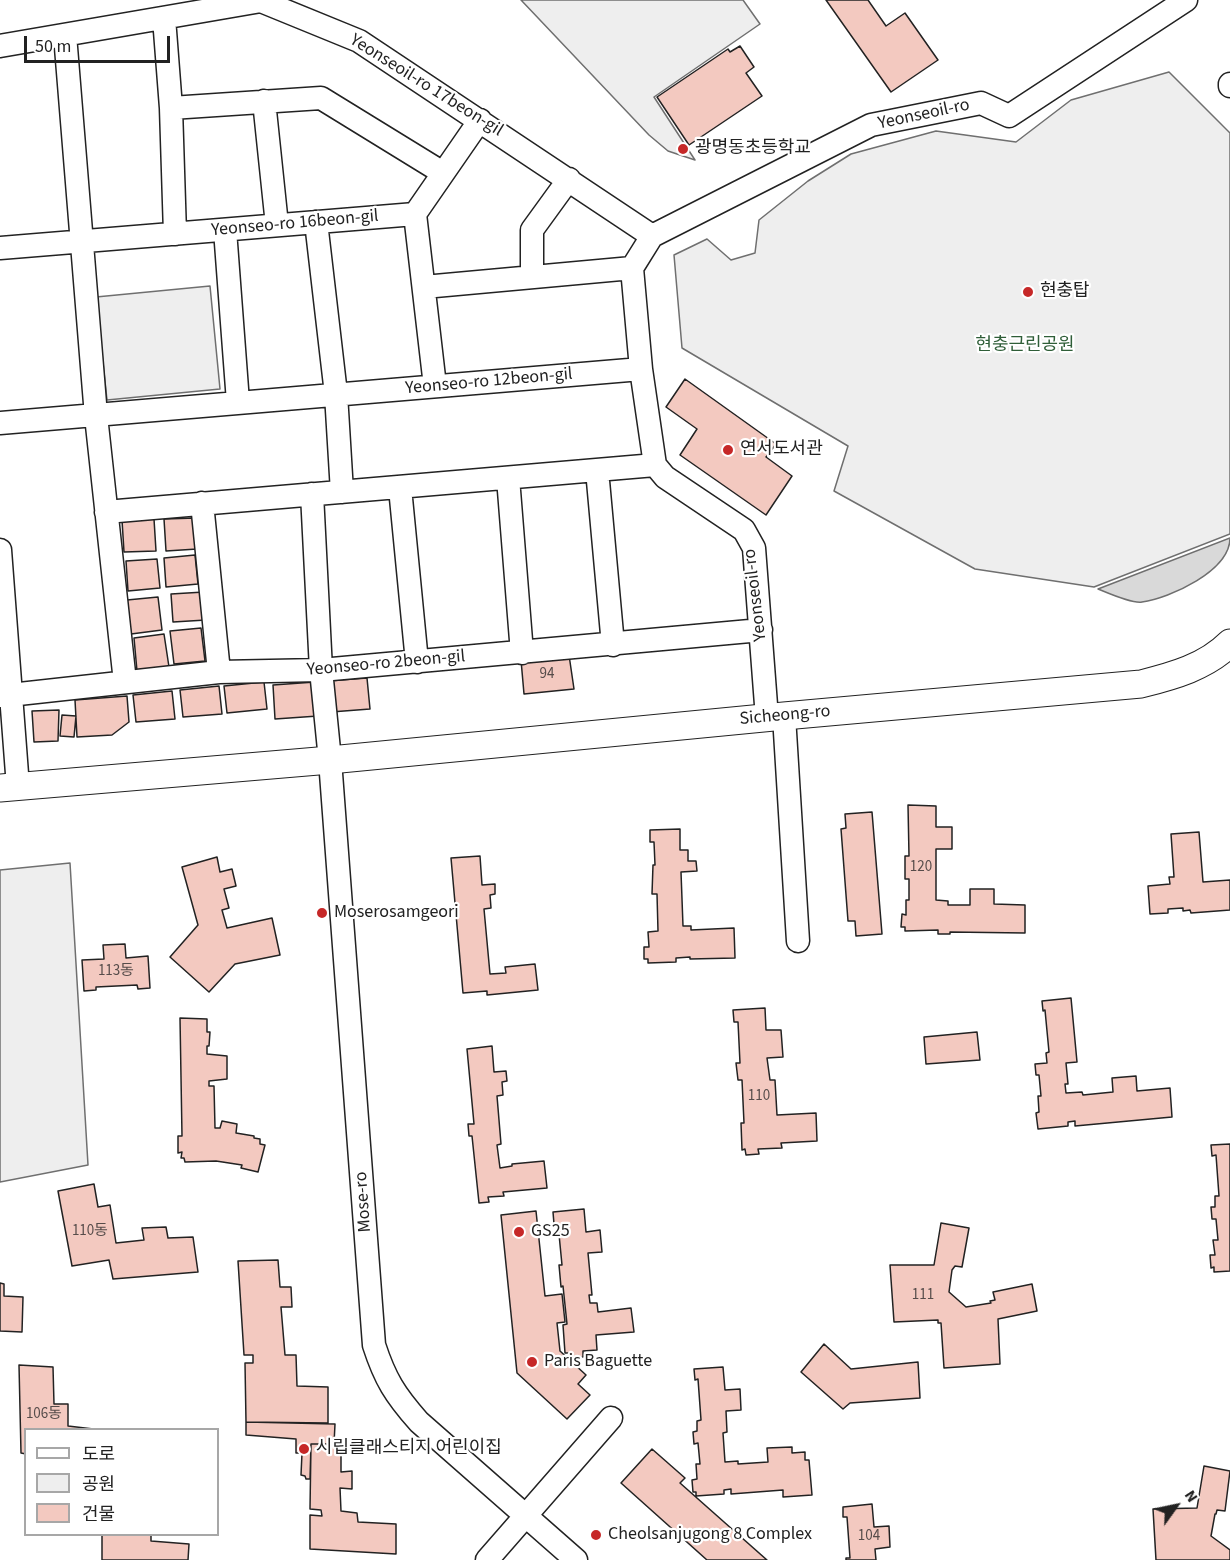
<!DOCTYPE html>
<html>
<head>
<meta charset="utf-8">
<style>
  body { margin:0 }
  #map { position:relative; width:1230px; height:1560px; overflow:hidden; background:#fff; font-family:"Source Sans 3","Noto Sans KR",sans-serif }
  canvas { display:block }
  .legend { position:absolute; left:24px; top:1428px; width:195px; height:108px; box-sizing:border-box; background:#fff; border:2px solid #a7a7a7; margin:0; padding:8px 10px; list-style:none; font-size:18px; color:#222 }
  .legend li { display:flex; align-items:center; gap:12px; height:30px }
  .legend b { width:30px; border:2px solid #a7a7a7 }
  .north { position:absolute; left:1146px; top:1476px; width:60px; height:60px; -webkit-text-stroke:4px #fff; paint-order:stroke; rotate:57deg; font-size:16px; font-weight:700; line-height:24px; text-align:center; color:#222 }
  .north::after { content:''; display:block; margin:auto; width:21px; height:27px; background:#222; clip-path:polygon(50% 0,100% 100%,50% 72%,0 100%) }
  .scale { position:absolute; left:24px; top:36px; width:146px; height:27px; box-sizing:border-box; border:3px solid #222; border-top:0; padding-left:8px; font-size:18px; line-height:21px; white-space:nowrap; color:#222; -webkit-text-stroke:4px #fff; paint-order:stroke }
</style>
</head>
<body>
<div id="map">
<canvas width="1230" height="1560"></canvas>
<ul class="legend">
<li><b style="height:8px;background:#fff"></b>도로</li>
<li><b style="height:16px;background:#eee"></b>공원</li>
<li><b style="height:16px;background:#f3c9c0"></b>건물</li>
</ul>
<div class="north">N</div>
<div class="scale">50 m</div>
</div>
<script>
const c = document.querySelector('canvas').getContext('2d');
c.lineJoin = 'round';
function fillPath(path, color) {
  c.fillStyle = color;
  c.fill(path, 'evenodd');
}
function strokePath(path, color, width, dash) {
  c.strokeStyle = color;
  c.lineWidth = width;
  c.lineCap = dash ? 'butt' : 'round';
  c.setLineDash(dash || []);
  c.stroke(path);
}
function label(font, color, halo, rows, align = 'center') {
  c.font = font + ' "Source Sans 3","Noto Sans KR",sans-serif';
  c.lineWidth = 4.5;
  c.setLineDash([]);
  c.textBaseline = 'middle';
  c.strokeStyle = halo;
  c.fillStyle = color;
  for (const [text, x, y, turn = 0] of rows) {
    c.save();
    c.translate(x, y);
    c.rotate((+turn || 0) * Math.PI / 180);
    c.textAlign = isNaN(turn) ? turn : align;
    if (halo) c.strokeText(text, 0, 0);
    c.fillText(text, 0, 0);
    c.restore();
  }
}
const green = new Path2D(`
  M 521,0 L 743,0 L 760,24 L 654,97 L 695,160 L 668,151 L 649,135 Z
  M 1169,72 L 1230,133 L 1230,534 L 1094,587 L 975,569 L 834,491 L 848,446 L 682,348 L 674,255 L 707,239 L 731,260 L 755,253 L 759,220 L 808,181 L 851,154 L 936,131 L 1016,142 L 1071,100 Z
  M 210,286 L 220,389 L 107,400 L 96,297 Z
  M 70,863 L 88,1165 L 0,1182 L 0,870 Z`);
const water = new Path2D(`
  M 1230,538 C 1230,571 1170,598 1142,602 C 1132,604 1108,593 1098,589 Z`);
const building = new Path2D(`
  M 826,0 L 868,0 L 886,26 L 905,13 L 938,60 L 891,92 Z
  M 740,46 L 754,67 L 746,73 L 762,96 L 689,145 L 657,97 L 728,49 L 730,52 Z
  M 685,379 L 776,444 L 766,457 L 792,476 L 766,515 L 680,455 L 697,429 L 666,407 Z
  M 196,518 L 197,549 L 166,551 L 164,519 Z
  M 154,519 L 156,551 L 124,552 L 122,520 Z
  M 195,555 L 198,584 L 166,587 L 164,558 Z
  M 157,559 L 160,588 L 128,591 L 126,561 Z
  M 204,592 L 206,620 L 173,622 L 171,594 Z
  M 158,597 L 162,630 L 131,634 L 127,600 Z
  M 201,628 L 205,661 L 174,664 L 170,631 Z
  M 164,634 L 169,667 L 137,671 L 134,638 Z
  M 569,655 L 574,689 L 524,694 L 521,660 Z
  M 367,678 L 370,709 L 331,712 L 328,681 Z
  M 264,682 L 267,709 L 227,713 L 224,686 Z
  M 315,682 L 318,716 L 275,719 L 273,685 Z
  M 219,686 L 222,714 L 183,717 L 180,690 Z
  M 172,691 L 175,719 L 136,722 L 133,695 Z
  M 127,696 L 129,722 L 112,735 L 77,737 L 75,700 Z
  M 59,710 L 58,741 L 34,742 L 32,711 Z
  M 62,715 L 76,716 L 74,737 L 60,736 Z
  M 908,805 L 936,806 L 936,827 L 952,827 L 952,849 L 936,849 L 936,900 L 948,901 L 948,905 L 970,905 L 970,889 L 994,889 L 994,904 L 1025,905 L 1025,933 L 950,932 L 950,934 L 938,934 L 938,930 L 905,931 L 905,927 L 901,927 L 902,914 L 906,915 L 906,900 L 909,900 L 909,879 L 905,879 L 905,856 L 909,856 Z
  M 872,812 L 882,934 L 856,936 L 855,921 L 848,921 L 841,829 L 846,828 L 845,814 Z
  M 680,829 L 680,850 L 688,850 L 688,861 L 696,861 L 697,871 L 681,872 L 683,926 L 691,926 L 691,930 L 734,928 L 735,958 L 690,959 L 690,957 L 676,958 L 676,962 L 648,963 L 648,959 L 644,959 L 644,947 L 649,947 L 648,932 L 658,931 L 657,894 L 652,894 L 653,865 L 655,865 L 654,842 L 650,842 L 650,830 Z
  M 1199,832 L 1203,882 L 1230,880 L 1230,910 L 1191,913 L 1190,910 L 1183,911 L 1183,908 L 1168,909 L 1168,913 L 1150,914 L 1148,886 L 1170,884 L 1169,877 L 1174,877 L 1171,834 Z
  M 480,856 L 482,885 L 495,884 L 495,894 L 490,895 L 491,908 L 484,909 L 490,974 L 506,973 L 505,967 L 535,964 L 538,990 L 487,995 L 487,991 L 463,993 L 451,858 Z
  M 217,857 L 220,872 L 232,869 L 236,886 L 224,889 L 229,908 L 222,910 L 227,928 L 272,918 L 280,955 L 235,964 L 209,992 L 170,957 L 198,925 L 182,867 Z
  M 125,944 L 126,958 L 148,956 L 150,988 L 138,989 L 137,985 L 96,987 L 96,990 L 84,991 L 82,960 L 104,959 L 103,945 Z
  M 1071,998 L 1077,1062 L 1066,1063 L 1068,1084 L 1065,1084 L 1066,1093 L 1082,1092 L 1083,1095 L 1113,1092 L 1112,1078 L 1136,1076 L 1137,1091 L 1170,1088 L 1172,1117 L 1075,1126 L 1075,1121 L 1068,1122 L 1068,1126 L 1038,1129 L 1036,1113 L 1039,1112 L 1038,1096 L 1041,1096 L 1039,1075 L 1036,1075 L 1035,1064 L 1047,1063 L 1046,1053 L 1049,1052 L 1045,1010 L 1043,1011 L 1042,1001 Z
  M 765,1008 L 766,1030 L 781,1030 L 783,1057 L 767,1058 L 770,1080 L 775,1080 L 777,1115 L 816,1113 L 817,1141 L 781,1143 L 782,1148 L 758,1149 L 759,1154 L 746,1155 L 745,1149 L 742,1150 L 741,1123 L 744,1123 L 742,1080 L 738,1080 L 736,1063 L 740,1063 L 738,1022 L 734,1022 L 733,1010 Z
  M 180,1018 L 207,1019 L 207,1032 L 210,1032 L 209,1046 L 207,1046 L 207,1054 L 227,1056 L 227,1079 L 209,1081 L 209,1086 L 214,1086 L 215,1128 L 220,1128 L 222,1121 L 237,1124 L 236,1133 L 254,1136 L 254,1138 L 260,1139 L 260,1144 L 265,1145 L 258,1172 L 241,1168 L 242,1165 L 216,1161 L 185,1162 L 184,1158 L 181,1158 L 182,1152 L 178,1153 L 178,1136 L 182,1136 Z
  M 977,1032 L 980,1060 L 926,1064 L 924,1037 Z
  M 492,1046 L 494,1072 L 506,1071 L 507,1081 L 502,1082 L 503,1095 L 497,1096 L 501,1144 L 497,1145 L 500,1168 L 512,1166 L 512,1164 L 544,1161 L 547,1188 L 503,1192 L 504,1196 L 488,1197 L 489,1202 L 479,1203 L 472,1136 L 469,1136 L 468,1124 L 474,1124 L 467,1049 Z
  M 1230,1144 L 1230,1271 L 1214,1272 L 1214,1267 L 1211,1268 L 1210,1255 L 1215,1255 L 1213,1240 L 1218,1240 L 1216,1219 L 1212,1219 L 1211,1207 L 1215,1207 L 1215,1196 L 1219,1196 L 1216,1155 L 1212,1156 L 1211,1145 Z
  M 94,1184 L 98,1207 L 110,1205 L 116,1243 L 144,1240 L 142,1228 L 166,1227 L 168,1238 L 193,1237 L 198,1272 L 113,1279 L 109,1260 L 72,1266 L 58,1191 Z
  M 584,1209 L 586,1232 L 600,1230 L 602,1252 L 588,1253 L 592,1295 L 589,1295 L 590,1303 L 597,1303 L 598,1312 L 631,1308 L 634,1332 L 596,1335 L 597,1350 L 583,1351 L 583,1357 L 569,1358 L 569,1353 L 565,1353 L 563,1325 L 567,1324 L 563,1286 L 561,1287 L 559,1265 L 562,1265 L 558,1224 L 554,1224 L 553,1212 Z
  M 536,1211 L 545,1296 L 562,1294 L 565,1322 L 557,1323 L 560,1351 L 586,1375 L 578,1384 L 590,1395 L 567,1419 L 517,1373 L 501,1215 Z
  M 941,1223 L 969,1228 L 962,1267 L 955,1266 L 952,1270 L 949,1292 L 966,1307 L 991,1303 L 990,1301 L 995,1300 L 993,1292 L 1032,1284 L 1037,1311 L 998,1319 L 1000,1364 L 944,1368 L 941,1323 L 938,1323 L 938,1320 L 894,1322 L 890,1265 L 934,1265 Z
  M 278,1260 L 280,1287 L 291,1287 L 292,1307 L 281,1307 L 285,1355 L 296,1355 L 297,1386 L 328,1387 L 328,1423 L 246,1422 L 245,1363 L 253,1363 L 253,1355 L 244,1355 L 238,1261 Z
  M 0,1283 L 4,1284 L 4,1296 L 23,1297 L 22,1332 L 0,1331 Z
  M 824,1344 L 851,1369 L 918,1362 L 920,1398 L 850,1403 L 843,1409 L 801,1372 Z
  M 19,1365 L 53,1367 L 54,1404 L 68,1404 L 68,1426 L 102,1430 L 26,1430 L 26,1454 L 21,1453 Z
  M 723,1367 L 725,1390 L 740,1389 L 741,1410 L 726,1411 L 727,1432 L 723,1433 L 725,1462 L 738,1461 L 738,1464 L 768,1462 L 767,1448 L 792,1447 L 792,1453 L 805,1452 L 805,1460 L 809,1460 L 812,1495 L 783,1497 L 783,1490 L 731,1494 L 731,1489 L 724,1490 L 724,1494 L 696,1496 L 696,1492 L 693,1492 L 692,1480 L 697,1479 L 696,1464 L 700,1464 L 698,1443 L 694,1444 L 693,1432 L 697,1431 L 697,1421 L 701,1420 L 698,1379 L 695,1380 L 694,1369 Z
  M 246,1422 L 335,1424 L 334,1444 L 311,1444 L 310,1479 L 306,1479 L 305,1476 L 301,1475 L 302,1453 L 296,1453 L 296,1439 L 246,1435 Z
  M 311,1444 L 341,1444 L 341,1472 L 352,1471 L 352,1489 L 340,1488 L 341,1511 L 357,1513 L 358,1522 L 396,1524 L 396,1554 L 310,1549 L 310,1515 L 322,1516 L 321,1510 L 310,1509 Z
  M 652,1449 L 685,1478 L 680,1483 L 767,1560 L 707,1560 L 621,1483 Z
  M 1204,1466 L 1230,1471 L 1225,1511 L 1217,1510 L 1216,1514 L 1215,1514 L 1211,1536 L 1230,1550 L 1230,1560 L 1156,1560 L 1153,1509 L 1197,1508 Z
  M 872,1504 L 874,1527 L 889,1526 L 890,1547 L 875,1549 L 876,1560 L 846,1560 L 846,1558 L 850,1558 L 847,1517 L 843,1517 L 843,1507 Z
  M 102,1534 L 151,1534 L 151,1541 L 189,1544 L 188,1560 L 102,1560 Z`);
const minor = new Path2D(`
  M 164,18 L 171,108 L 175,234
  M 65,35 L 96,416 L 125,682
  M 0,46 L 261,1 L 359,41 L 652,236
  M 1230,84 L 1230,86
  M 264,101 L 277,225
  M 171,108 L 321,98 L 443,173
  M 316,222 L 336,394 L 342,492
  M 225,230 L 238,402
  M 0,248 L 415,214
  M 532,277 L 532,230 L 569,179
  M 424,287 L 632,268
  M 435,386 L 415,214 L 480,120
  M 0,423 L 641,369
  M 597,470 L 613,645
  M 508,478 L 522,653
  M 400,488 L 417,662
  M 312,494 L 321,670 L 330,760 L 374,1345 C 385,1379 395,1395 419,1422 L 576,1560
  M 202,503 L 219,672
  M 106,512 L 655,465
  M 0,550 L 18,787
  M 0,696 L 219,672 L 321,670 L 761,630
  M 784,716 L 798,941
  M 767,718 L 754,548 L 744,530 L 665,477 L 655,465 L 641,369 L 632,268 L 652,236 L 871,125 L 981,103 L 1009,116 L 1186,0
  M 487,1560 L 611,1418`);
const major = new Path2D(`
  M 0,788 L 330,760 L 784,716 L 1141,684 C 1173,676 1206,667 1230,643`);
const markers = [
  [683,149,6,"#c62828"],
  [1028,292,6,"#c62828"],
  [728,450,6,"#c62828"],
  [322,913,6,"#c62828"],
  [519,1232,6,"#c62828"],
  [532,1362,6,"#c62828"],
  [304,1449,6,"#c62828"],
  [596,1535,6,"#c62828"]
];
const numberNames = [
  ["94",547,675],
  ["120",921,868],
  ["113동",116,972],
  ["110",759,1097],
  ["110동",90,1232],
  ["111",923,1296],
  ["106동",44,1415],
  ["104",869,1537]
];
const streetNames = [
  ["Yeonseoil-ro 17beon-gil",426,86,32],
  ["Yeonseoil-ro",924,115,-12],
  ["Yeonseo-ro 16beon-gil",295,224,-5],
  ["Yeonseo-ro 12beon-gil",489,382,-5],
  ["Yeonseoil-ro",756,595,-97],
  ["Yeonseo-ro 2beon-gil",386,664,-5],
  ["Sicheong-ro",785,716,-5],
  ["Mose-ro",364,1202,-94]
];
const poiNames = [
  ["광명동초등학교",695,149],
  ["현충탑",1040,292],
  ["연서도서관",740,450],
  ["Moserosamgeori",334,913],
  ["GS25",531,1232],
  ["Paris Baguette",544,1362],
  ["시립클래스티지 어린이집",316,1449],
  ["Cheolsanjugong 8 Complex",608,1535]
];
const parkNames = [
  ["현충근린공원",1025,346]
];
fillPath(green, '#eee');
strokePath(green, '#6f6f6f', 1.5);
fillPath(water, '#d9d9d9');
strokePath(water, '#6f6f6f', 1.5);
fillPath(building, '#f3c9c0');
strokePath(building, '#222', 1.5);
strokePath(minor, '#222', 25);
strokePath(major, '#222', 29);
strokePath(minor, '#fff', 22);
strokePath(major, '#fff', 27);
for (const [x, y, r, color] of markers) {
  const dot = new Path2D();
  dot.arc(x, y, r, 0, 2 * Math.PI);
  c.fillStyle = color;
  c.fill(dot);
  strokePath(dot, '#fff', 2);
}
label('15px', '#564c4a', null, numberNames);
label('18px', '#222', '#fff', streetNames);
label('18px', '#222', '#fff', poiNames, 'left');
label('18px', '#2f5e38', '#fff', parkNames);
</script>
</body>
</html>
